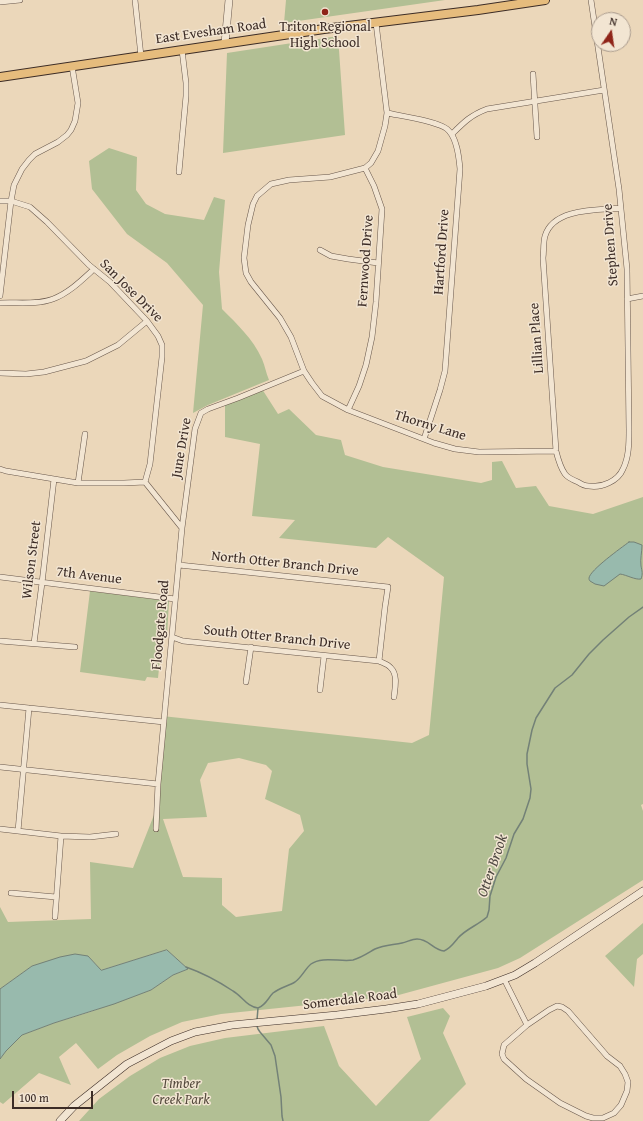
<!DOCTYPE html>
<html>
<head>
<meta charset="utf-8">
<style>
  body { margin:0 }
  #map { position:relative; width:643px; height:1121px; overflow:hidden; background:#ebd7ba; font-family:"Gentium Book Plus",serif }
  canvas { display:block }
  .north { position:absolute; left:591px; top:12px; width:40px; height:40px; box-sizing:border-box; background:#f2e5d2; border:1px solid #a99b8d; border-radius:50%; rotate:13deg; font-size:11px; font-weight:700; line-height:16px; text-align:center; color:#3c2c26 }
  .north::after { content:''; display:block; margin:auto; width:14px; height:18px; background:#8f2418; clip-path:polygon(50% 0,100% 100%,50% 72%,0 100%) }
  .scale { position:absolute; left:12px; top:1091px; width:81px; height:18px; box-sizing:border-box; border:2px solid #3c2c26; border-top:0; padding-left:5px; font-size:12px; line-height:14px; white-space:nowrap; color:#3c2c26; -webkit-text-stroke:3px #f2e5d2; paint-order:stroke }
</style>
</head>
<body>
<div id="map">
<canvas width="643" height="1121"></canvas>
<div class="north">N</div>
<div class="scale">100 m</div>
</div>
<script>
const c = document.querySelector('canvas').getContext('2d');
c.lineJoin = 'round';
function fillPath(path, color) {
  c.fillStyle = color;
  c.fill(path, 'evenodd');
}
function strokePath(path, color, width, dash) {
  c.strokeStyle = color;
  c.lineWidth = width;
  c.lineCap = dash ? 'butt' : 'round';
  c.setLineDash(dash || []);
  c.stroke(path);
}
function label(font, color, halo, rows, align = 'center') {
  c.font = font + ' "Gentium Book Plus",serif';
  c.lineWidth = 3;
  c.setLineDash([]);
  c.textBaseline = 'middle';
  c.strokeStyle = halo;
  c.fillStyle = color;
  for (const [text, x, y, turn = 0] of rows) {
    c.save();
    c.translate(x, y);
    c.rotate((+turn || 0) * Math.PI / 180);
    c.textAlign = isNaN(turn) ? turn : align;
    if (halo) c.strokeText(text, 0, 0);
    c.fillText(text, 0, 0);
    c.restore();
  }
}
const green = new Path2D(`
  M 286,0 L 445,0 L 284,23 Z
  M 338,36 L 345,135 L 223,153 L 227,53 Z
  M 109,148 L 137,157 L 136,190 L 146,204 L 165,214 L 204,220 L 214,197 L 225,200 L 219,272 L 222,309 C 237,324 253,339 262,359 C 265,366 266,373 269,380 L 208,405 L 193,413 L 203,305 L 167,263 L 127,234 L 92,189 L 89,161 Z
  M 262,389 L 278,414 L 289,409 L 316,435 L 341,440 L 345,455 L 383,467 L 481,483 L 492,480 L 492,462 L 502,461 L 516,488 L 536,486 L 549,506 L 593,514 L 643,497 L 643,804 L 641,805 L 643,811 L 643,880 L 520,958 L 498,968 L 395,996 L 221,1014 L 182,1022 L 150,1036 L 117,1055 L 98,1069 L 76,1043 L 59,1057 L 71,1085 L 39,1073 L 3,1104 L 0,1102 L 0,1059 L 6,1051 L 22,1035 L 54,1023 L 90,1012 L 151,990 L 173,975 L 188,969 L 167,950 L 101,970 L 88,956 L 32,966 L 0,989 L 0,907 L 8,922 L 91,919 L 90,862 L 133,868 L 154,815 L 162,716 L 412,743 L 429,735 L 444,577 L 388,537 L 376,548 L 279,538 L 295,520 L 252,516 L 260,444 L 225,437 L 225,403 ZM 239,758 L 266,765 L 272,771 L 265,799 L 300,815 L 304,831 L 289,849 L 282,911 L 236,917 L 222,905 L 222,878 L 183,877 L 163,819 L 207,817 L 200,780 L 208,763 Z
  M 90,591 L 169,601 L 167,637 L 162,640 L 158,678 L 147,677 L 145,681 L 80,672 Z
  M 643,923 L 643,954 L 637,959 L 634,987 L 605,956 Z
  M 443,1008 L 450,1016 L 443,1033 L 466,1084 L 429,1121 L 79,1121 L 99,1099 L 130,1076 L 160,1058 L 190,1046 L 225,1038 L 324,1026 L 339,1066 L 376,1106 L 421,1059 L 407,1017 Z`);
const water = new Path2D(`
  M 629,542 L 634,542 L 642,545 C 642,552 640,559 641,566 C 642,571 643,574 641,579 C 635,580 627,575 620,574 L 604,586 L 595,584 L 590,581 C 589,580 589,579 589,578 C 590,570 621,548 629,542 Z
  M 167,950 L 188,969 L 173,975 L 151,990 L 114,1004 L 54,1023 L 22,1035 L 6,1051 L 0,1059 L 0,989 L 32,966 L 60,957 L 75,954 L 88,956 L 101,970 Z`);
const stream = new Path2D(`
  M 186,967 C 203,973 218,981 233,991 C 242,996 247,1007 258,1008
  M 258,1008 C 266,1005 268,998 273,993 C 280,988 288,986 295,982 C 302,977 305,969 311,964 C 322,956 340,962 353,960 C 361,958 368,953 375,949 C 384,945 393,945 402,943 C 407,942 412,939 417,939 C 429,939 433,950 444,951 C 451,948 453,944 458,938 C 466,929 478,925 487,917 L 489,910 L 490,896 L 496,877 L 506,858 L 514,834 L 523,819 L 530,798 L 531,789 L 527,764 L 527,754 L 532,730 L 536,718 L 555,688 L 572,675 L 589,654 L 603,640 L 629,617 L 643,607
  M 257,1020 L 258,1008
  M 257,1026 L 258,1029 L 260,1032 L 271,1045 L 275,1056 L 281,1097 L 282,1116 L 283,1121`);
const minor = new Path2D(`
  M 135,0 L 141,56
  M 591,0 L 619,189 L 627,269 L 629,430 C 629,443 629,457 623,469 C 618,481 602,488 589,486 C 586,486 581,484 578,482 C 573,480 568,478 565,474 C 560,467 558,459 556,451 L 543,258 C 544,251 543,243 545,236 C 553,208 597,210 621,208
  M 0,2 L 20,0
  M 376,23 L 387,113 L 385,126 L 378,151 L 371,163 L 365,168 L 330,177 L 289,180 L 271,184 L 257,196 L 253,204 L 248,225 L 244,258 L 246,273 L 251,282 L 280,318 L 291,337 L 304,371 L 312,383 L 322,396 L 348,410 L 434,443 L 455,449 L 479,452 L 556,451
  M 533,74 L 537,137
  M 387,113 C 401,116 437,121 447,129 C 457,137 459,157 460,169 L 445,371 L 440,390 L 424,439
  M 452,134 C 464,122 471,115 487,109 L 604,90
  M 179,172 L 186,96 L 186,83 L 182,50
  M 0,201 L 11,201 L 30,207 L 47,222 L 89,265 L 110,282 L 147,321 L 158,336 L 162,345 L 162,357 L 150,464 L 145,482
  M 320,250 L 331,256 L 348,259 L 378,263
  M 0,296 L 11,201 L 14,185 L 22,169 L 29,160 L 35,154 L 58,142 L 67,135 L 71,130 L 75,121 L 78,103 L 72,66
  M 627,299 L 643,296
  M 0,303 C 17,302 37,305 53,299 C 69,293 82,280 94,269
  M 0,373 L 26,374 L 44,372 L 86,361 L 118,345 L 147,321
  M 348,410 L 359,386 L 366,365 L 372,337 L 376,302 L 382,209 L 374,186 L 365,168
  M 0,469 L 6,471 L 78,483 L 124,483 L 145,482
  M 145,482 L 182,528 L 158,784 L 156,829
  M 78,483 L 85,434
  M 182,528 L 195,429 L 201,413 L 208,409 L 238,398 L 304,371
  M 179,565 L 388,587 L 385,607 L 379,661
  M 0,577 L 175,599
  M 172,637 L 183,641 L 379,661 C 383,663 388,664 391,668 C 398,675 395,688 394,697
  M 0,641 L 75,647
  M 34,643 L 42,583 L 54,479
  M 246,682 L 251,647
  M 320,690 L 324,656
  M 0,705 L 164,722
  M 0,767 L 158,784
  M 0,829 L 61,836 L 90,837 L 116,834
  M 18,831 L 29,708
  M 11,893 L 56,897
  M 55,917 L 61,836
  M 504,979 L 527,1025
  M 557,1006 L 562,1007 L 568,1011 L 607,1056 L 620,1066 L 625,1074 L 628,1082 L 627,1091 L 621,1105 L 614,1113 L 603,1118 L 593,1118 L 586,1116 L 560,1103 L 526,1079 L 504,1059 L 502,1054 L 504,1045 L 527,1025 L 549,1010 Z`);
const tertiary = new Path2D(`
  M 225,43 L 229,0`);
const secondary = new Path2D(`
  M 60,1121 L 74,1106 L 127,1064 L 171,1041 L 195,1032 L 232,1025 L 337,1015 L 386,1009 L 418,1004 L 486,986 L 515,975 L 535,963 L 643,891`);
const primary = new Path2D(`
  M 0,77 L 324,29 L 478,10 L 545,0`);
const markers = [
  [325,12,4,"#8f2418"]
];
const poiNames = [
  ["Triton Regional",325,27],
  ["High School",325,43]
];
const streetNames = [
  ["East Evesham Road",211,32,-8],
  ["Stephen Drive",611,245,-94],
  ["Hartford Drive",442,252,-86],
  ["Fernwood Drive",366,261,-86],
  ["San Jose Drive",131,291,45],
  ["Lillian Place",537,338,-94],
  ["Thorny Lane",430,426,17],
  ["June Drive",182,448,-80],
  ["Wilson Street",32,560,-83],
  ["North Otter Branch Drive",285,564,6],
  ["7th Avenue",89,576,7],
  ["Floodgate Road",161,625,-85],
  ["South Otter Branch Drive",277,638,6],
  ["Somerdale Road",350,1000,-7]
];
const parkNames = [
  ["Timber",181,1084],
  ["Creek Park",181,1100]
];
const waterNames = [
  ["Otter Brook",493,866,-71]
];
fillPath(green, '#b2bf94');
fillPath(water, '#98baad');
strokePath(water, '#738177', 1);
strokePath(stream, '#738177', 1.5);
strokePath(minor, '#68574b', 6);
strokePath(tertiary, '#68574b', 8);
strokePath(secondary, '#3c2c26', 8);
strokePath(primary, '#3c2c26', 10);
strokePath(minor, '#f2e5d2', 5);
strokePath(tertiary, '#f2e5d2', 7);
strokePath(secondary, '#f2e5d2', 7);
strokePath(primary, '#e6bc7d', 8);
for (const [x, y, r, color] of markers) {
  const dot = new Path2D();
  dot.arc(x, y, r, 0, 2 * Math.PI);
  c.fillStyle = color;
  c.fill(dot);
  strokePath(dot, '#f2e5d2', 1.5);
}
label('14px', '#3c2c26', '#f2e5d2', poiNames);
label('14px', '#3c2c26', '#f2e5d2', streetNames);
label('italic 14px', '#54493c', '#f2e5d2', parkNames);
label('italic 15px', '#4e4841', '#f2e5d2', waterNames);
</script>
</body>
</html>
